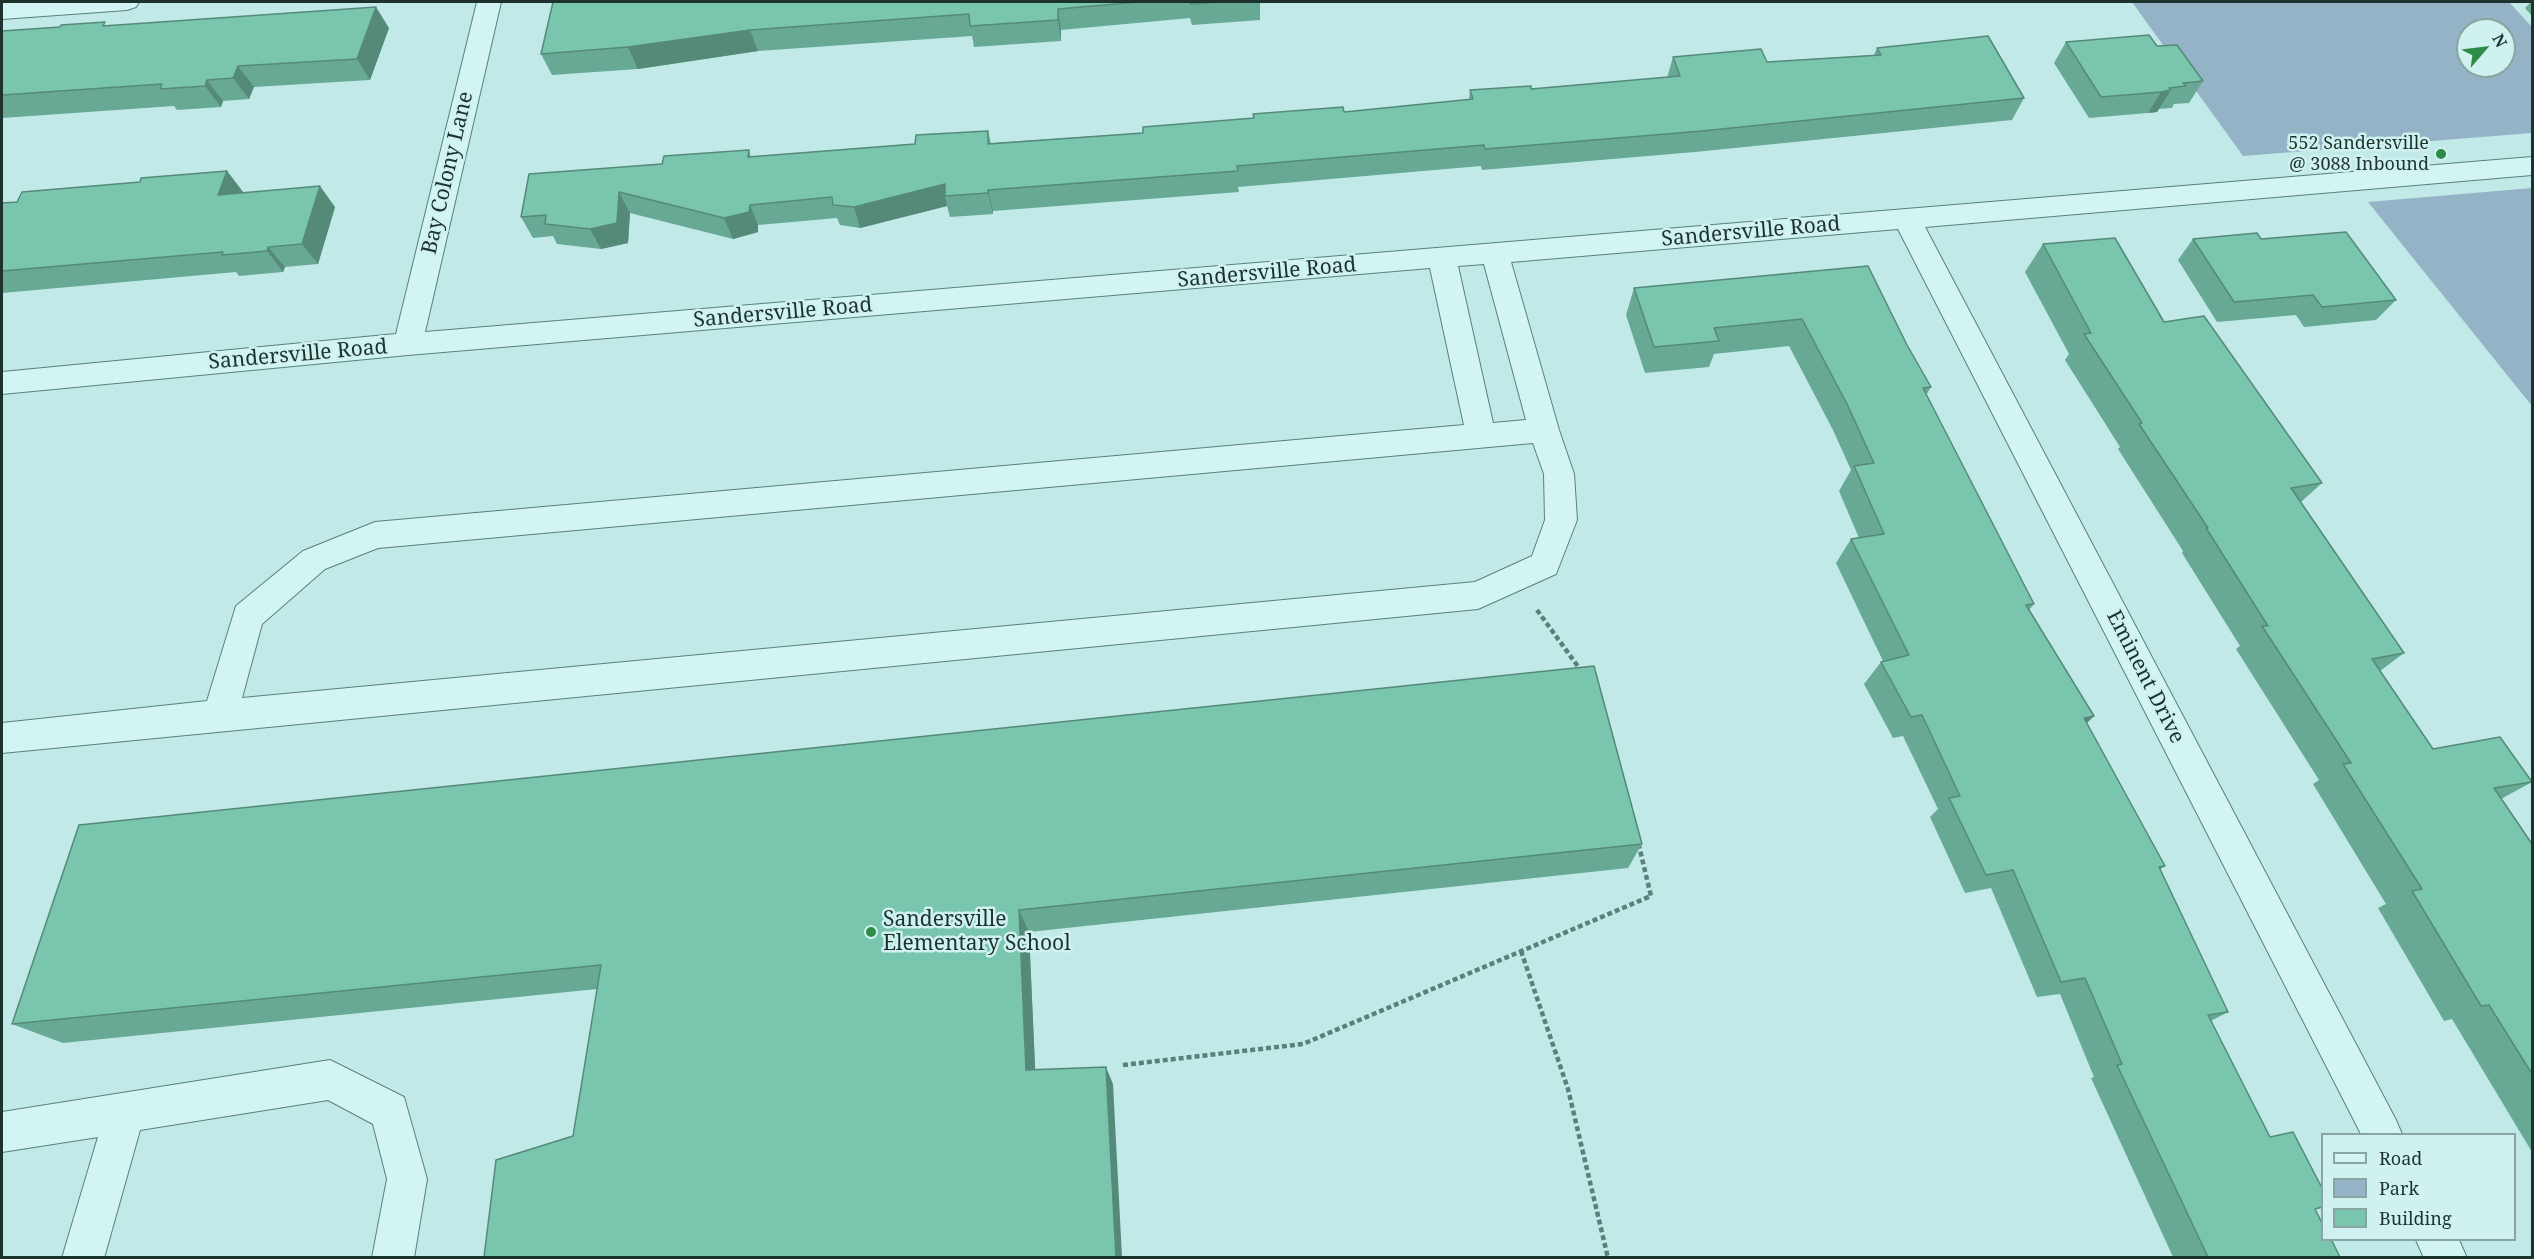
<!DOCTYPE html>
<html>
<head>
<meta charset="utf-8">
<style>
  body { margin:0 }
  #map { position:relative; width:2534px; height:1259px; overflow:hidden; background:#c0e9e8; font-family:"Noto Serif",serif }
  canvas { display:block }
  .frame { position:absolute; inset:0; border:3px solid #1d322c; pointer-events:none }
  .legend { position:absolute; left:2321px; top:1133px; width:195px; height:108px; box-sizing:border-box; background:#cff2f1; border:2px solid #88a5a2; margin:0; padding:8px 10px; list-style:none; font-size:18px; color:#1d322c }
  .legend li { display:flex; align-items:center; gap:12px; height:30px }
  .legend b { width:30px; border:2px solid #88a5a2 }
  .north { position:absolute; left:2456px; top:18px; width:60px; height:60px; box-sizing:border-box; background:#cff2f1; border:2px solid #88a5a2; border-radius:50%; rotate:62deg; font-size:16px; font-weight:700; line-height:24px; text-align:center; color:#1d322c }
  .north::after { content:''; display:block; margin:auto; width:21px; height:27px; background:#2e8b47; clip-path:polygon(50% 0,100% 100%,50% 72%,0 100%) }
</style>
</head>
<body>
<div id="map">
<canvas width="2534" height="1259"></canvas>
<div class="frame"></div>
<ul class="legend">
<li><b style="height:8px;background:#d2f5f4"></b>Road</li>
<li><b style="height:16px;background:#95b3c6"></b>Park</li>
<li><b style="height:16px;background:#79c5ad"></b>Building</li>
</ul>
<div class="north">N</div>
</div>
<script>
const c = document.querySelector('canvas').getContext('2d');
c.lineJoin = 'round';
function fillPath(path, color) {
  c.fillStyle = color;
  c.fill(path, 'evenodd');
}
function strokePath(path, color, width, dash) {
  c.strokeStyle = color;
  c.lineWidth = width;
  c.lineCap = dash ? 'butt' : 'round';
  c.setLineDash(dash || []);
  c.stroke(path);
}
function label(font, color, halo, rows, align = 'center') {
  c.font = font + ' "Noto Serif",serif';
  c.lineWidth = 5;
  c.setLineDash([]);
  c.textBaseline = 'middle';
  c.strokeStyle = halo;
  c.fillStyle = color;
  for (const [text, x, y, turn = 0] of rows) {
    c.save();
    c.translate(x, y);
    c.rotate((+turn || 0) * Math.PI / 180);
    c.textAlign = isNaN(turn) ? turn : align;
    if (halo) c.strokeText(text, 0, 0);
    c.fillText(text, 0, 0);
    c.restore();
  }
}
const green = new Path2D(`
  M 2132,2 L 2509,2 L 2532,27 L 2532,133 L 2243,156 ZM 2468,30 L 2504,30 L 2504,66 L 2468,66 Z
  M 2532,188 L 2532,406 L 2368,202 Z`);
const path = new Path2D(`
  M 1537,610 L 1582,672
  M 1521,951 L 1568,1089 L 1608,1258
  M 1123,1065 L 1303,1044 L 1651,896 L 1639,846`);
const minor = new Path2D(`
  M 27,2 L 139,2 L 136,7 L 127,10 L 2,19 L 2,3 Z
  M 477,2 L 501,2 L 425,332 L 2532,157 L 2532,175 L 1925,227 L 2396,1120 L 2402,1134 L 2361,1134 L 1898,229 L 1511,262 L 1559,430 L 1574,474 L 1577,520 L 1556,574 L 1478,609 L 2,753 L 2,723 L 207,701 L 236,606 L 303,551 L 375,522 L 1464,425 L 1430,268 L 408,355 L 2,394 L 2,372 L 396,334 ZM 1484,264 L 1526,420 L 1493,423 L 1458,266 ZM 1533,443 L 1544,474 L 1545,520 L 1532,556 L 1475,582 L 242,698 L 262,624 L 325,569 L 378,548 Z
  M 330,1060 L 404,1097 L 427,1179 L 414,1258 L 372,1258 L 387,1179 L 373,1124 L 328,1100 L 140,1130 L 104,1258 L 62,1258 L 98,1137 L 2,1152 L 2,1112 Z
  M 2416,1240 L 2459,1240 L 2467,1258 L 2424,1258 Z`);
const wall = new Path2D(`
  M 553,2 L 1261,2 L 1260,2 L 1260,20 L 1192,25 L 1190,18 L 1061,30 L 1061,41 L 974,47 L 972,36 L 758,51 L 638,69 L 552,75 L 541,54 Z
  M 2531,2 L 2532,2 L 2532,16 L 2525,8 Z
  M 108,25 L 389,28 L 370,80 L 254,87 L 249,99 L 223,101 L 221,107 L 177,110 L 174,106 L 2,118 L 2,31 Z
  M 2066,42 L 2157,46 L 2203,81 L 2189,103 L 2174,104 L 2172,108 L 2159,109 L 2157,112 L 2148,113 L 2089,118 L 2054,63 Z
  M 1877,48 L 2024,98 L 2012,120 L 1695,152 L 1482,170 L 1481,166 L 1238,187 L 1239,192 L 993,211 L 993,214 L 950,217 L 947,206 L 860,228 L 840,225 L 837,218 L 758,225 L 758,232 L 733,239 L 630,213 L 628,243 L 601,249 L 557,244 L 553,236 L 533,238 L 521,217 L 662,164 L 749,150 L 751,157 L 915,144 L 988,131 L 991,143 L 1143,133 L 1253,118 L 1253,114 L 1344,112 L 1469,100 L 1470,90 L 1531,89 L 1667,78 L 1673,57 L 1767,62 L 1874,55 Z
  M 227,171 L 243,192 L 335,207 L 318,264 L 285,267 L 283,272 L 239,276 L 236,272 L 2,293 L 2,203 L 17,202 L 140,182 Z
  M 2193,239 L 2261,239 L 2396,300 L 2376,320 L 2304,327 L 2296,315 L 2217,322 L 2178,260 Z
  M 2043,244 L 2164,322 L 2322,483 L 2301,502 L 2404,653 L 2380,671 L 2433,749 L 2532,782 L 2501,799 L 2532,844 L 2532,1152 L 2452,1019 L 2444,1021 L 2378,908 L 2386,904 L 2313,784 L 2319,780 L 2236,649 L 2240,646 L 2182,553 L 2183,551 L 2118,449 L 2120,447 L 2065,360 L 2069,354 L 2025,272 Z
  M 1868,266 L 1907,345 L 1931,387 L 1926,395 L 2034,604 L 2029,610 L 2094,716 L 2087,723 L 2165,866 L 2160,870 L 2228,1012 L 2211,1021 L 2270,1137 L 2322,1188 L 2322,1208 L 2315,1209 L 2340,1257 L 2173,1257 L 2091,1078 L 2094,1077 L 2060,994 L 2037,997 L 1991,888 L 1965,893 L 1930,817 L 1938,809 L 1903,736 L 1893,738 L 1864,684 L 1881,662 L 1883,661 L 1836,563 L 1851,539 L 1859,538 L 1839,491 L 1851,470 L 1833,430 L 1789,346 L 1714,354 L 1709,367 L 1645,373 L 1626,315 L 1634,288 Z
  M 79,825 L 1642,844 L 1628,868 L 1029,932 L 1035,1070 L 1113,1084 L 573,1136 L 597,989 L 63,1043 L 12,1024 Z`);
const shadedWall = new Path2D(`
  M 376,7 L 389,28 L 370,80 L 357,59 Z
  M 1058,9 L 1061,30 L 1061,41 L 1058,20 Z
  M 750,30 L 758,51 L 638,69 L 628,47 Z
  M 238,66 L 254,87 L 249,99 L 233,78 Z
  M 207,80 L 223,101 L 221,107 L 205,86 Z
  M 2171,90 L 2157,112 L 2148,113 L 2161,92 Z
  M 227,171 L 243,192 L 235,215 L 218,195 Z
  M 945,184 L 945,196 L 947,206 L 860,228 L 854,207 Z
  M 320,186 L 335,207 L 318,264 L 302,244 Z
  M 988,190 L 993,211 L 993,214 L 988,193 Z
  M 619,192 L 630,213 L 628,243 L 601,249 L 590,229 Z
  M 750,205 L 758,225 L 758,232 L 733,239 L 724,218 Z
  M 268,247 L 285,267 L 283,272 L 267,251 Z
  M 2094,716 L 2072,737 L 2084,718 Z
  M 1019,910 L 1029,932 L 1036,1087 L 1026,1070 Z
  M 1106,1067 L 1113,1084 L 1122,1257 L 1116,1257 Z`);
const building = new Path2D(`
  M 553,2 L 1139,2 L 1058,9 L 1058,20 L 970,26 L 969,14 L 750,30 L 628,47 L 541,54 Z
  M 1190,2 L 1218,2 L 1190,4 Z
  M 376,7 L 357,59 L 238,66 L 233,78 L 207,80 L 205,86 L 160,89 L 162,84 L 2,95 L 2,31 L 60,27 L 61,25 L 105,22 L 103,26 Z
  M 2149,35 L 2157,46 L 2177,45 L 2203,81 L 2183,83 L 2186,86 L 2169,88 L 2171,90 L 2161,92 L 2101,97 L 2066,42 Z
  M 1988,36 L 2024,98 L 1702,131 L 1485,149 L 1484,145 L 1237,166 L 1238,171 L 988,190 L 988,193 L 945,196 L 945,184 L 854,207 L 833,205 L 832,197 L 750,205 L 749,212 L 724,218 L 619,192 L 617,223 L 590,229 L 545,224 L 546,215 L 521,217 L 529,174 L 662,164 L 664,156 L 749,150 L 748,157 L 915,144 L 916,135 L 988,131 L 988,144 L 1143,133 L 1143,127 L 1254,118 L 1253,114 L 1343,107 L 1344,112 L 1473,99 L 1470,90 L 1531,86 L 1531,89 L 1680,76 L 1673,57 L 1761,49 L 1767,62 L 1881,55 L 1877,48 Z
  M 227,171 L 218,195 L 320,186 L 302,244 L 268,247 L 267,251 L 222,255 L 223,252 L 2,271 L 2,203 L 17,202 L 22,192 L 140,182 L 141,178 Z
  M 2346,232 L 2396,300 L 2322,307 L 2313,295 L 2234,302 L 2193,239 L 2257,233 L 2261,239 Z
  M 2115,238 L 2164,322 L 2204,316 L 2322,483 L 2291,488 L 2404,653 L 2372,659 L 2433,749 L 2500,737 L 2532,782 L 2494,788 L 2532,844 L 2532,1074 L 2489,1005 L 2481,1006 L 2412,891 L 2422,889 L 2343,764 L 2351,763 L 2262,626 L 2268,626 L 2206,528 L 2208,528 L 2139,424 L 2142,423 L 2084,334 L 2091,333 L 2043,244 Z
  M 1868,266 L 1907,345 L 1931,387 L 1923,388 L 2034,604 L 2026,605 L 2094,716 L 2084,718 L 2165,866 L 2159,867 L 2228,1012 L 2208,1015 L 2270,1137 L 2293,1132 L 2322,1188 L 2322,1207 L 2315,1209 L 2322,1223 L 2322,1239 L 2331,1239 L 2340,1257 L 2208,1257 L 2117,1065 L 2122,1064 L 2085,978 L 2061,982 L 2013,870 L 1986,875 L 1949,798 L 1960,796 L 1922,715 L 1911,717 L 1881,662 L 1909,655 L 1851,539 L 1884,534 L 1854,466 L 1874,463 L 1847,404 L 1802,319 L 1714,328 L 1719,341 L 1654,347 L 1634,288 Z
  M 1594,666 L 1642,844 L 1019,910 L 1026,1070 L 1106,1067 L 1116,1257 L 484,1257 L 496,1160 L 573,1136 L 601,965 L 12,1024 L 79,825 Z`);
const markers = [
  [2441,154,6,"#2e8b47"],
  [871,932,6,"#2e8b47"]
];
const farPoinames = [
  ["552 Sandersville",2429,144],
  ["@ 3088 Inbound",2429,165]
];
const streetNames = [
  ["Bay Colony Lane",448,173,-77],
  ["Sandersville Road",1751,232,-5],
  ["Sandersville Road",1267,273,-5],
  ["Sandersville Road",783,313,-5],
  ["Sandersville Road",298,355,-5],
  ["Eminent Drive",2145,677,63]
];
const poiNames = [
  ["Sandersville",883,920],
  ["Elementary School",883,944]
];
fillPath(green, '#95b3c6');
strokePath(minor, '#598179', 2);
strokePath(path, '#598179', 4.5, [5, 3]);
fillPath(minor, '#d2f5f4');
fillPath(wall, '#68a995');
fillPath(shadedWall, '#558a79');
fillPath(building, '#79c5ad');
strokePath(building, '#558a79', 1.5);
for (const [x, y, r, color] of markers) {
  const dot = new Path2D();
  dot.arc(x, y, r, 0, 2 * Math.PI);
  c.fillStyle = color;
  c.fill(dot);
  strokePath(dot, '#cff2f1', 2);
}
label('18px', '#1d322c', '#cff2f1', farPoinames, 'right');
label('21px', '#1d322c', '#cff2f1', streetNames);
label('21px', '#1d322c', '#cff2f1', poiNames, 'left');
</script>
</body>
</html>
